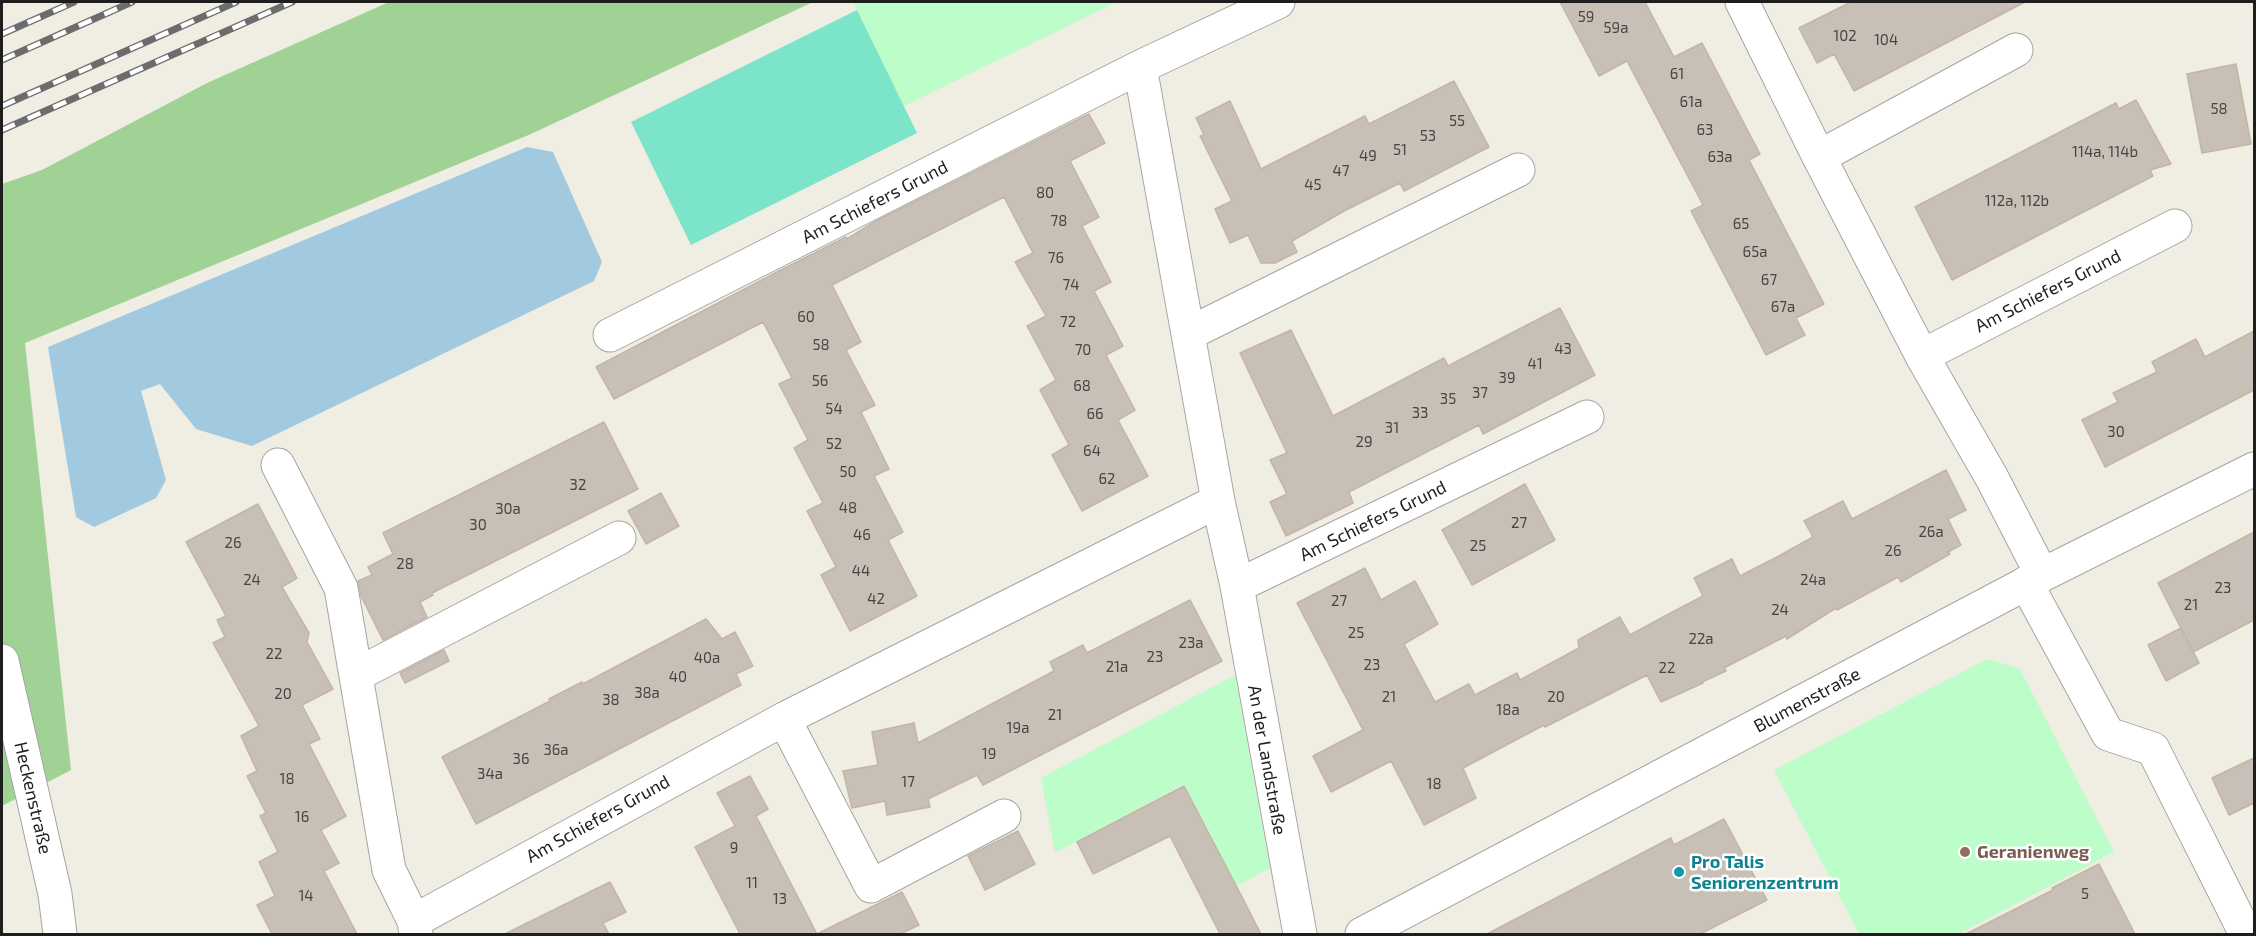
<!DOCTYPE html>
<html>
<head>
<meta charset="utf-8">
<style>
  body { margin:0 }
  #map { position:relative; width:2256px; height:936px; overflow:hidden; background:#f0ede3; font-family:"Exo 2",sans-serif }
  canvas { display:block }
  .frame { position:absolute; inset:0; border:3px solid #1e1e1e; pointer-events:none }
</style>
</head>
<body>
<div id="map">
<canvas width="2256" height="936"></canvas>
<div class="frame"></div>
</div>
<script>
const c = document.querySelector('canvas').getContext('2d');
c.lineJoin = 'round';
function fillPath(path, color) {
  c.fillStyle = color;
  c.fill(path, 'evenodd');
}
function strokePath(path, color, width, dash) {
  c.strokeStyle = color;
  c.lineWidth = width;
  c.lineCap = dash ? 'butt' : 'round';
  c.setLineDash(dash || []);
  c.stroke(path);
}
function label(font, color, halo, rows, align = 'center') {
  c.font = font + ' "Exo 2",sans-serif';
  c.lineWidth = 5;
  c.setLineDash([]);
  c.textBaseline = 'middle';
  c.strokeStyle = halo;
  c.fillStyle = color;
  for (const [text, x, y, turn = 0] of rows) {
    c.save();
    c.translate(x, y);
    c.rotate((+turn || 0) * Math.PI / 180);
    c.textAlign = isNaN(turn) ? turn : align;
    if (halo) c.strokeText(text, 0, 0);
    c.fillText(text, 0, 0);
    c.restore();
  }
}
const forest = new Path2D(`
  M 389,2 L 813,2 L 531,134 L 25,343 L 71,770 L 2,806 L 2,184 L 42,170 L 207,83 Z`);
const park = new Path2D(`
  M 857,2 L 1117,2 L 904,106 L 857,10 L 854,3 Z
  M 1987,659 L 2020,669 L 2114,852 L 1959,934 L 1859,934 L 1774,770 Z
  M 1235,675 L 1270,868 L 1236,886 L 1184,784 L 1055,853 L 1041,778 Z`);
const pitch = new Path2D(`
  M 857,10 L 917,133 L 691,245 L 631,122 Z`);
const water = new Path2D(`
  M 527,147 L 553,152 L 602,262 L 594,281 L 252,446 L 196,429 L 160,384 L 141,391 L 166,480 L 156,498 L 94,527 L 76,517 L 48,347 Z`);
const building = new Path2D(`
  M 1560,2 L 1645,2 L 1674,57 L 1702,43 L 1760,154 L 1749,160 L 1824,304 L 1796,318 L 1805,335 L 1766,355 L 1691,211 L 1703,205 L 1627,61 L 1599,76 Z
  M 1851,2 L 2025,2 L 1854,91 L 1834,54 L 1817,63 L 1799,28 Z
  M 2236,64 L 2251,144 L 2202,153 L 2187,74 Z
  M 1454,81 L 1489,147 L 1404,191 L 1400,183 L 1344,211 L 1292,241 L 1297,252 L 1275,263 L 1261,263 L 1248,235 L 1230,243 L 1215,209 L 1232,201 L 1200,136 L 1204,135 L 1196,118 L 1230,101 L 1261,169 L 1365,116 L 1369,124 Z
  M 2136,100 L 2171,164 L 2150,170 L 2153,176 L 1952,280 L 1915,207 L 2116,103 L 2119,109 Z
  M 1089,114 L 1105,143 L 1070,161 L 1099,217 L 1082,226 L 1111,282 L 1094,291 L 1123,346 L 1106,355 L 1135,410 L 1118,420 L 1148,476 L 1082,511 L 1052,455 L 1069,445 L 1040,390 L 1056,380 L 1027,326 L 1046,316 L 1015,262 L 1033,253 L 1004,197 L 888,256 L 832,285 L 861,342 L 846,350 L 875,405 L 861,412 L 889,469 L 874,476 L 903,532 L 888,540 L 917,596 L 850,631 L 821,575 L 836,567 L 807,511 L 823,503 L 794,448 L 808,440 L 779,384 L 792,378 L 763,322 L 614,399 L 596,367 L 779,271 L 846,237 L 847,239 L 876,221 Z
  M 1560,308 L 1595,375 L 1483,434 L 1479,425 L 1349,492 L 1353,503 L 1286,536 L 1270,502 L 1287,494 L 1270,460 L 1287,453 L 1240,353 L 1291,330 L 1333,416 L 1444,358 L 1448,366 Z
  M 2254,331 L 2254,390 L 2105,467 L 2082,420 L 2118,402 L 2113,393 L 2157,372 L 2152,362 L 2196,339 L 2205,357 Z
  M 604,422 L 638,489 L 432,593 L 433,595 L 420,602 L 427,617 L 383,640 L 361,596 L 358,581 L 372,575 L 368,567 L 393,554 L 383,533 Z
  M 1946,470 L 1966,510 L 1948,519 L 1961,545 L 1948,552 L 1950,554 L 1901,582 L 1898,577 L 1837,610 L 1836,608 L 1787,639 L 1786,636 L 1724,668 L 1726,671 L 1702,682 L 1703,683 L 1661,702 L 1647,675 L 1545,727 L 1544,725 L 1463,768 L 1476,798 L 1424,825 L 1391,761 L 1331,792 L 1313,756 L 1363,730 L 1297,603 L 1365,568 L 1381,600 L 1415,581 L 1438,624 L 1404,644 L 1435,702 L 1469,684 L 1475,695 L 1517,673 L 1520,680 L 1579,648 L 1578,640 L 1620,617 L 1630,635 L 1665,616 L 1703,596 L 1694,578 L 1732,559 L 1740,576 L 1777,557 L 1813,537 L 1804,521 L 1843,501 L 1852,519 Z
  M 1525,484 L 1555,540 L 1472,585 L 1442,530 Z
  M 661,493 L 679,526 L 646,544 L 628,511 Z
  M 258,504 L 297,578 L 282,587 L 309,633 L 307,642 L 333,689 L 302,705 L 320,739 L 309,744 L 346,816 L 321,830 L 339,863 L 324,871 L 357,934 L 272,934 L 257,905 L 275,896 L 259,862 L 278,852 L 260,816 L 266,813 L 247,776 L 257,771 L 241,736 L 259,726 L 213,643 L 225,637 L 217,620 L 226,616 L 186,542 Z
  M 2254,532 L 2254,620 L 2193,652 L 2158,583 Z
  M 1190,600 L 1222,661 L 983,785 L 977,775 L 928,799 L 930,807 L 887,815 L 885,801 L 852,808 L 843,771 L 878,765 L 872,732 L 914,723 L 918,743 L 1054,671 L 1050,662 L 1083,645 L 1087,653 Z
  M 706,619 L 722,639 L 735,632 L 753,666 L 736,674 L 741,685 L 476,824 L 442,757 L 550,701 L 549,699 L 582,682 L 583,684 Z
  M 2181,628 L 2199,663 L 2166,681 L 2148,645 Z
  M 444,650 L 449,661 L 405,683 L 400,673 Z
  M 2254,758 L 2254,803 L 2229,815 L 2212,778 Z
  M 750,776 L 768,809 L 756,816 L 817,934 L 902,892 L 919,925 L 900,934 L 740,934 L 695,847 L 735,826 L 717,793 Z
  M 1184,786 L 1242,897 L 1261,934 L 1220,934 L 1170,836 L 1093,874 L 1077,842 Z
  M 1724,819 L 1767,900 L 1700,934 L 1487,934 L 1671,838 L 1674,845 Z
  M 1018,831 L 1035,864 L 985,890 L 968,856 Z
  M 2099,864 L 2135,934 L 1966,934 L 2053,890 L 2052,888 Z
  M 610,882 L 626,912 L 603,923 L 609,934 L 505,934 Z`);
const minor = new Path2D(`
  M 1742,2 L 1819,157 L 1922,356 L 1992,478 L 2042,575
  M 1819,157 L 2016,50
  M 1188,334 L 1518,170
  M 610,335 L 1140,67
  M 1922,356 L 2175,226
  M 278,465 L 341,588 L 389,870 L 414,921
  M 1218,501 L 1237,586 L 1587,417
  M 2026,583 L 2108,734 L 2153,749 L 2246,934
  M 1237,586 L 1300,934
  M 2,661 L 55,894 L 60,934
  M 356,675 L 619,538
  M 784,719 L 871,886 L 1004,816
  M 416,934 L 414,921 L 784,719 L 1218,501 L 1140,67 L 1278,2
  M 1362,934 L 2042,575 L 2254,469`);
const rail = new Path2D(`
  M 2,34 L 74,2
  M 2,60 L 132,2
  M 2,106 L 236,2
  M 2,130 L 292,2`);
const markers = [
  [1965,852,6,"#8d6e63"],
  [1679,872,6,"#0f9aa8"]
];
const numberNames = [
  ["59",1586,17],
  ["59a",1616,28],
  ["102",1845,36],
  ["104",1886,40],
  ["61",1677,74],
  ["61a",1691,102],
  ["58",2219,109],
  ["55",1457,121],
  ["63",1705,130],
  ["53",1428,136],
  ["51",1400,150],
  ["114a, 114b",2105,152],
  ["49",1368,156],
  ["63a",1720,157],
  ["47",1341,171],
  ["45",1313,185],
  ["80",1045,193],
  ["112a, 112b",2017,201],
  ["78",1059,221],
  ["65",1741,224],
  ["65a",1755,252],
  ["76",1056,258],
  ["67",1769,280],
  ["74",1071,285],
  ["67a",1783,307],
  ["60",806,317],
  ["72",1068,322],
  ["58",821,345],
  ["43",1563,349],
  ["70",1083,350],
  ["41",1535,364],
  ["39",1507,378],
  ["56",820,381],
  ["68",1082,386],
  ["37",1480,393],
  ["35",1448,399],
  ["54",834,409],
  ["33",1420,413],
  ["66",1095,414],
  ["31",1392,428],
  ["30",2116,432],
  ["29",1364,442],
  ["52",834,444],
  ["64",1092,451],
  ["50",848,472],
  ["62",1107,479],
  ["32",578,485],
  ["48",848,508],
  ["30a",508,509],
  ["27",1519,523],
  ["30",478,525],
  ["26a",1931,532],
  ["46",862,535],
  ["26",233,543],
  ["25",1478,546],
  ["26",1893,551],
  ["28",405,564],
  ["44",861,571],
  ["24",252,580],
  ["24a",1813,580],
  ["23",2223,588],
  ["42",876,599],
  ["27",1339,601],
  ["21",2191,605],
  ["24",1780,610],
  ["25",1356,633],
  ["22a",1701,639],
  ["23a",1191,643],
  ["22",274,654],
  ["23",1155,657],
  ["40a",707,658],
  ["23",1372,665],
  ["21a",1117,667],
  ["22",1667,668],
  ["40",678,677],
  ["38a",647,693],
  ["20",283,694],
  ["21",1389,697],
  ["20",1556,697],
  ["38",611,700],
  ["18a",1508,710],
  ["21",1055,715],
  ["19a",1018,728],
  ["36a",556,750],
  ["19",989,754],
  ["36",521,759],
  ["34a",490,774],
  ["18",287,779],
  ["17",908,782],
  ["18",1434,784],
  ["16",302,817],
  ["9",734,848],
  ["11",752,883],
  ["5",2085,894],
  ["14",306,896],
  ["13",780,899]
];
const streetNames = [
  ["Am Schiefers Grund",875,202,-27],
  ["Am Schiefers Grund",2048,291,-27],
  ["Am Schiefers Grund",1373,521,-26],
  ["Blumenstraße",1807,700,-28],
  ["An der Landstraße",1267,760,80],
  ["Heckenstraße",33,798,77],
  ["Am Schiefers Grund",598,819,-29]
];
const educationNames = [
  ["Geranienweg",1977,852]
];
const cultureNames = [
  ["Pro Talis",1691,862],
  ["Seniorenzentrum",1691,883]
];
fillPath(forest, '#a0d295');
fillPath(park, '#bdfdca');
fillPath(pitch, '#7ce4c8');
fillPath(water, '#a1cae0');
fillPath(building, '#c8c0b6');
strokePath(building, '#c2b5a5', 1.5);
strokePath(minor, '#a5a5a5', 35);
strokePath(minor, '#fff', 33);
strokePath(rail, '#6c6c6c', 7);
strokePath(rail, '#fff', 4.5, [14]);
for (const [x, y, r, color] of markers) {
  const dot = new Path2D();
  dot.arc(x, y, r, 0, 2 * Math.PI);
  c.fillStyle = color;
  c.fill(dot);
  strokePath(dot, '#fff', 2);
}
label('15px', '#484644', null, numberNames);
label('18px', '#1e1e1e', '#fff', streetNames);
label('bold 18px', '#785e54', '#fff', educationNames, 'left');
label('bold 18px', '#0d838f', '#fff', cultureNames, 'left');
</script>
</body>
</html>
